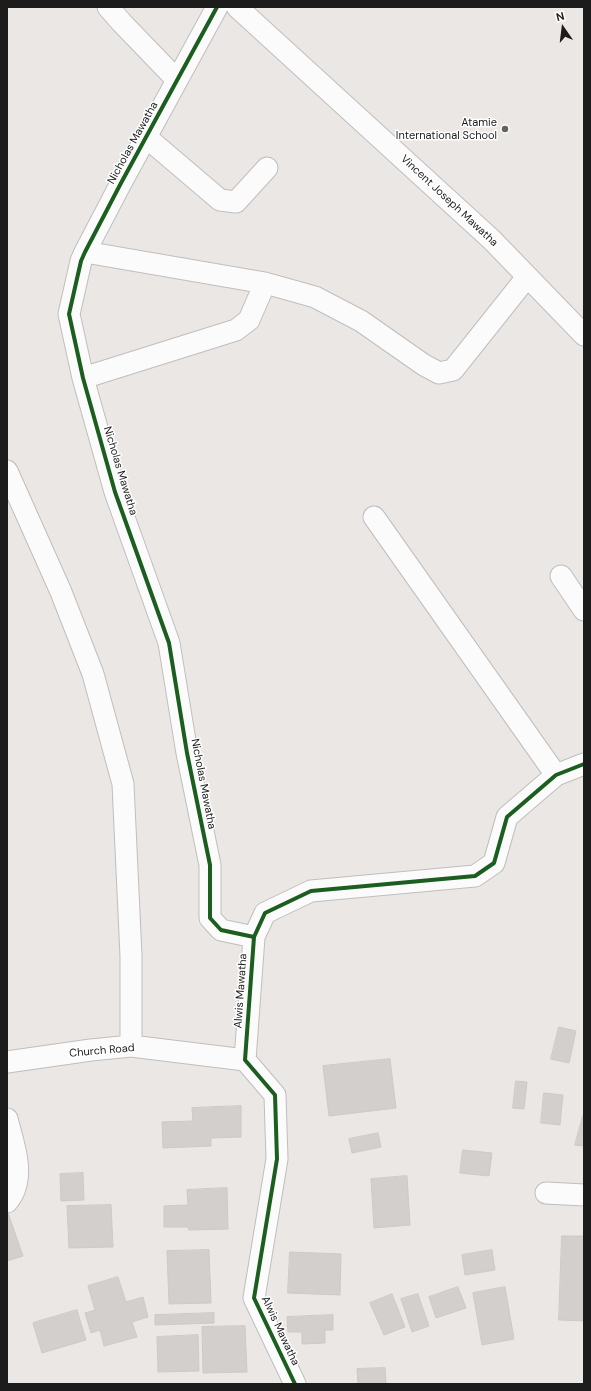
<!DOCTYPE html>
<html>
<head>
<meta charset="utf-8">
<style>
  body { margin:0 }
  #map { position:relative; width:591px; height:1391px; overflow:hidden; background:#eae7e5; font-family:"DM Sans",sans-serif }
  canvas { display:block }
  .frame { position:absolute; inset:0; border:8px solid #1c1c1c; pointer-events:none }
  .north { position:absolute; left:543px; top:8px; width:40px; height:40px; -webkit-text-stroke:3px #fff; paint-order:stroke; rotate:346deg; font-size:11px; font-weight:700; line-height:16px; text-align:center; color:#1c1c1c }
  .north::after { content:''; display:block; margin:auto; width:14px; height:18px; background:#1c1c1c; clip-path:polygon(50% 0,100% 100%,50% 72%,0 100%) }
</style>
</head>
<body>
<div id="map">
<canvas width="591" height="1391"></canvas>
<div class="frame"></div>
<div class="north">N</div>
</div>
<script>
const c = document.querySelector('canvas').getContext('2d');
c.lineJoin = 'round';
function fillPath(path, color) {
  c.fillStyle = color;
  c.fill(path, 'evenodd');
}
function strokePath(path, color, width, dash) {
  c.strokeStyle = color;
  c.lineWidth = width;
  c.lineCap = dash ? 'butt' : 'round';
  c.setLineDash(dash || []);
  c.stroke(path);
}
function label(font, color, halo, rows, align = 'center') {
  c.font = font + ' "DM Sans",sans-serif';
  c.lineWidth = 3;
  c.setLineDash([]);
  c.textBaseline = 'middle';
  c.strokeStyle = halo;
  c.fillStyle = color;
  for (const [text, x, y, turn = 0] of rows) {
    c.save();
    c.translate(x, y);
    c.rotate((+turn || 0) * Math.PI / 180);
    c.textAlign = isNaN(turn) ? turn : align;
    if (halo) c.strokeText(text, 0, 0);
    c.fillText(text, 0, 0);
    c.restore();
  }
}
const building = new Path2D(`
  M 559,1027 L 576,1031 L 569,1063 L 551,1059 Z
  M 390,1059 L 396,1108 L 329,1116 L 323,1066 Z
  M 516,1081 L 527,1082 L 524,1109 L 513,1108 Z
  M 544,1093 L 563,1095 L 560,1125 L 541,1123 Z
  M 241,1106 L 241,1137 L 211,1138 L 211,1146 L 163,1148 L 162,1122 L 193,1121 L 192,1108 Z
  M 583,1116 L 584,1116 L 584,1146 L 575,1145 Z
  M 378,1133 L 381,1147 L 352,1153 L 349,1139 Z
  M 463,1150 L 492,1153 L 489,1176 L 460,1173 Z
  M 83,1173 L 84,1200 L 61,1201 L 60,1174 Z
  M 407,1176 L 410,1225 L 374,1228 L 371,1179 Z
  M 227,1188 L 228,1229 L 189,1230 L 188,1227 L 164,1227 L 164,1206 L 188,1205 L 187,1190 Z
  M 111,1205 L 113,1247 L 69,1248 L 67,1206 Z
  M 7,1210 L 23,1256 L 7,1261 Z
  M 562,1236 L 584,1236 L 584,1321 L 559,1320 Z
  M 209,1250 L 211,1303 L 169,1304 L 167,1251 Z
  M 492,1250 L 495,1270 L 465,1275 L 462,1255 Z
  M 290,1252 L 341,1254 L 340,1295 L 288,1293 Z
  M 118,1277 L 126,1302 L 143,1297 L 148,1317 L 132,1322 L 137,1337 L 104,1346 L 100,1330 L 91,1333 L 85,1313 L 95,1310 L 88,1286 Z
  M 458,1287 L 466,1308 L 436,1318 L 429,1297 Z
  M 505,1287 L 514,1339 L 482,1345 L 473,1293 Z
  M 392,1294 L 405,1327 L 384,1335 L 370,1303 Z
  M 418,1294 L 429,1326 L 412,1332 L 401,1299 Z
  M 77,1310 L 86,1340 L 42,1353 L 33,1323 Z
  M 214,1313 L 214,1323 L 155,1325 L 155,1315 Z
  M 333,1315 L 333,1330 L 325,1330 L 325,1343 L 302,1344 L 302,1332 L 288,1332 L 287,1317 Z
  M 245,1326 L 247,1372 L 203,1373 L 202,1327 Z
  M 198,1335 L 199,1371 L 158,1372 L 157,1337 Z
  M 385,1368 L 386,1384 L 358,1384 L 357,1369 Z`);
const street = new Path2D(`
  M 108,7 L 122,23 L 177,80
  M 217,7 L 121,183 L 85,252 L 81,261 L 69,314 L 83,378 L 115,492 L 169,643 L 187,753 L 210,865 L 210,918 L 221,930 L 254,937
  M 237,7 L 492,240 L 584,335
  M 146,137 L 220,200 L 236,202 L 267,168
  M 85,252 L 265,283 L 315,297 L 361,321 L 424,365 L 439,373 L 453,370 L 527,277
  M 83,378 L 236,330 L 249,320 L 265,283
  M 7,471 L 61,592 L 93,674 L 123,784 L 131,956 L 131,1046
  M 374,517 L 556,775
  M 561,576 L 584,610
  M 7,1062 L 91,1050 L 131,1046 L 245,1060
  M 7,1119 C 14,1146 27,1179 7,1202
  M 546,1193 L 584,1195
  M 295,1384 L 254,1298 L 277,1159 L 275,1095 L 245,1060 L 254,937 L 265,913 L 311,891 L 475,876 L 494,863 L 507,817 L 556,775 L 584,764`);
const cycleway = new Path2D(`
  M 217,7 L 121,183 L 85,252 L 81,261 L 69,314 L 83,378 L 115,492 L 169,643 L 187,753 L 210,865 L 210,918 L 221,930 L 254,937
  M 295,1384 L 254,1298 L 277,1159 L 275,1095 L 245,1060 L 254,937 L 265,913 L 311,891 L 475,876 L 494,863 L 507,817 L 556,775 L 584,764`);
const markers = [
  [505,129,4,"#646362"]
];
const poiNames = [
  ["Atamie",497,123],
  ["International School",497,136]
];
const streetNames = [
  ["Nicholas Mawatha",133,143,-61],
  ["Vincent Joseph Mawatha",449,201,43],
  ["Nicholas Mawatha",120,471,73],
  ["Nicholas Mawatha",203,784,79],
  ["Alwis Mawatha",241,991,-86],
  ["Church Road",102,1051,-5],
  ["Alwis Mawatha",280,1331,65]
];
fillPath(building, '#d3cfcd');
strokePath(building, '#cdc9c6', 1);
strokePath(street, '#c0bebd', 23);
strokePath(street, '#fcfbfb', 21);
strokePath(cycleway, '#1b5e20', 4);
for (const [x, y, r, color] of markers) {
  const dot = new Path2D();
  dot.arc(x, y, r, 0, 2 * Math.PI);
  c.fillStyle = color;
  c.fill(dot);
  strokePath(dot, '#fff', 1.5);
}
label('11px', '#1c1c1c', '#fff', poiNames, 'right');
label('11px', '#1c1c1c', '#fff', streetNames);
</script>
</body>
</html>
